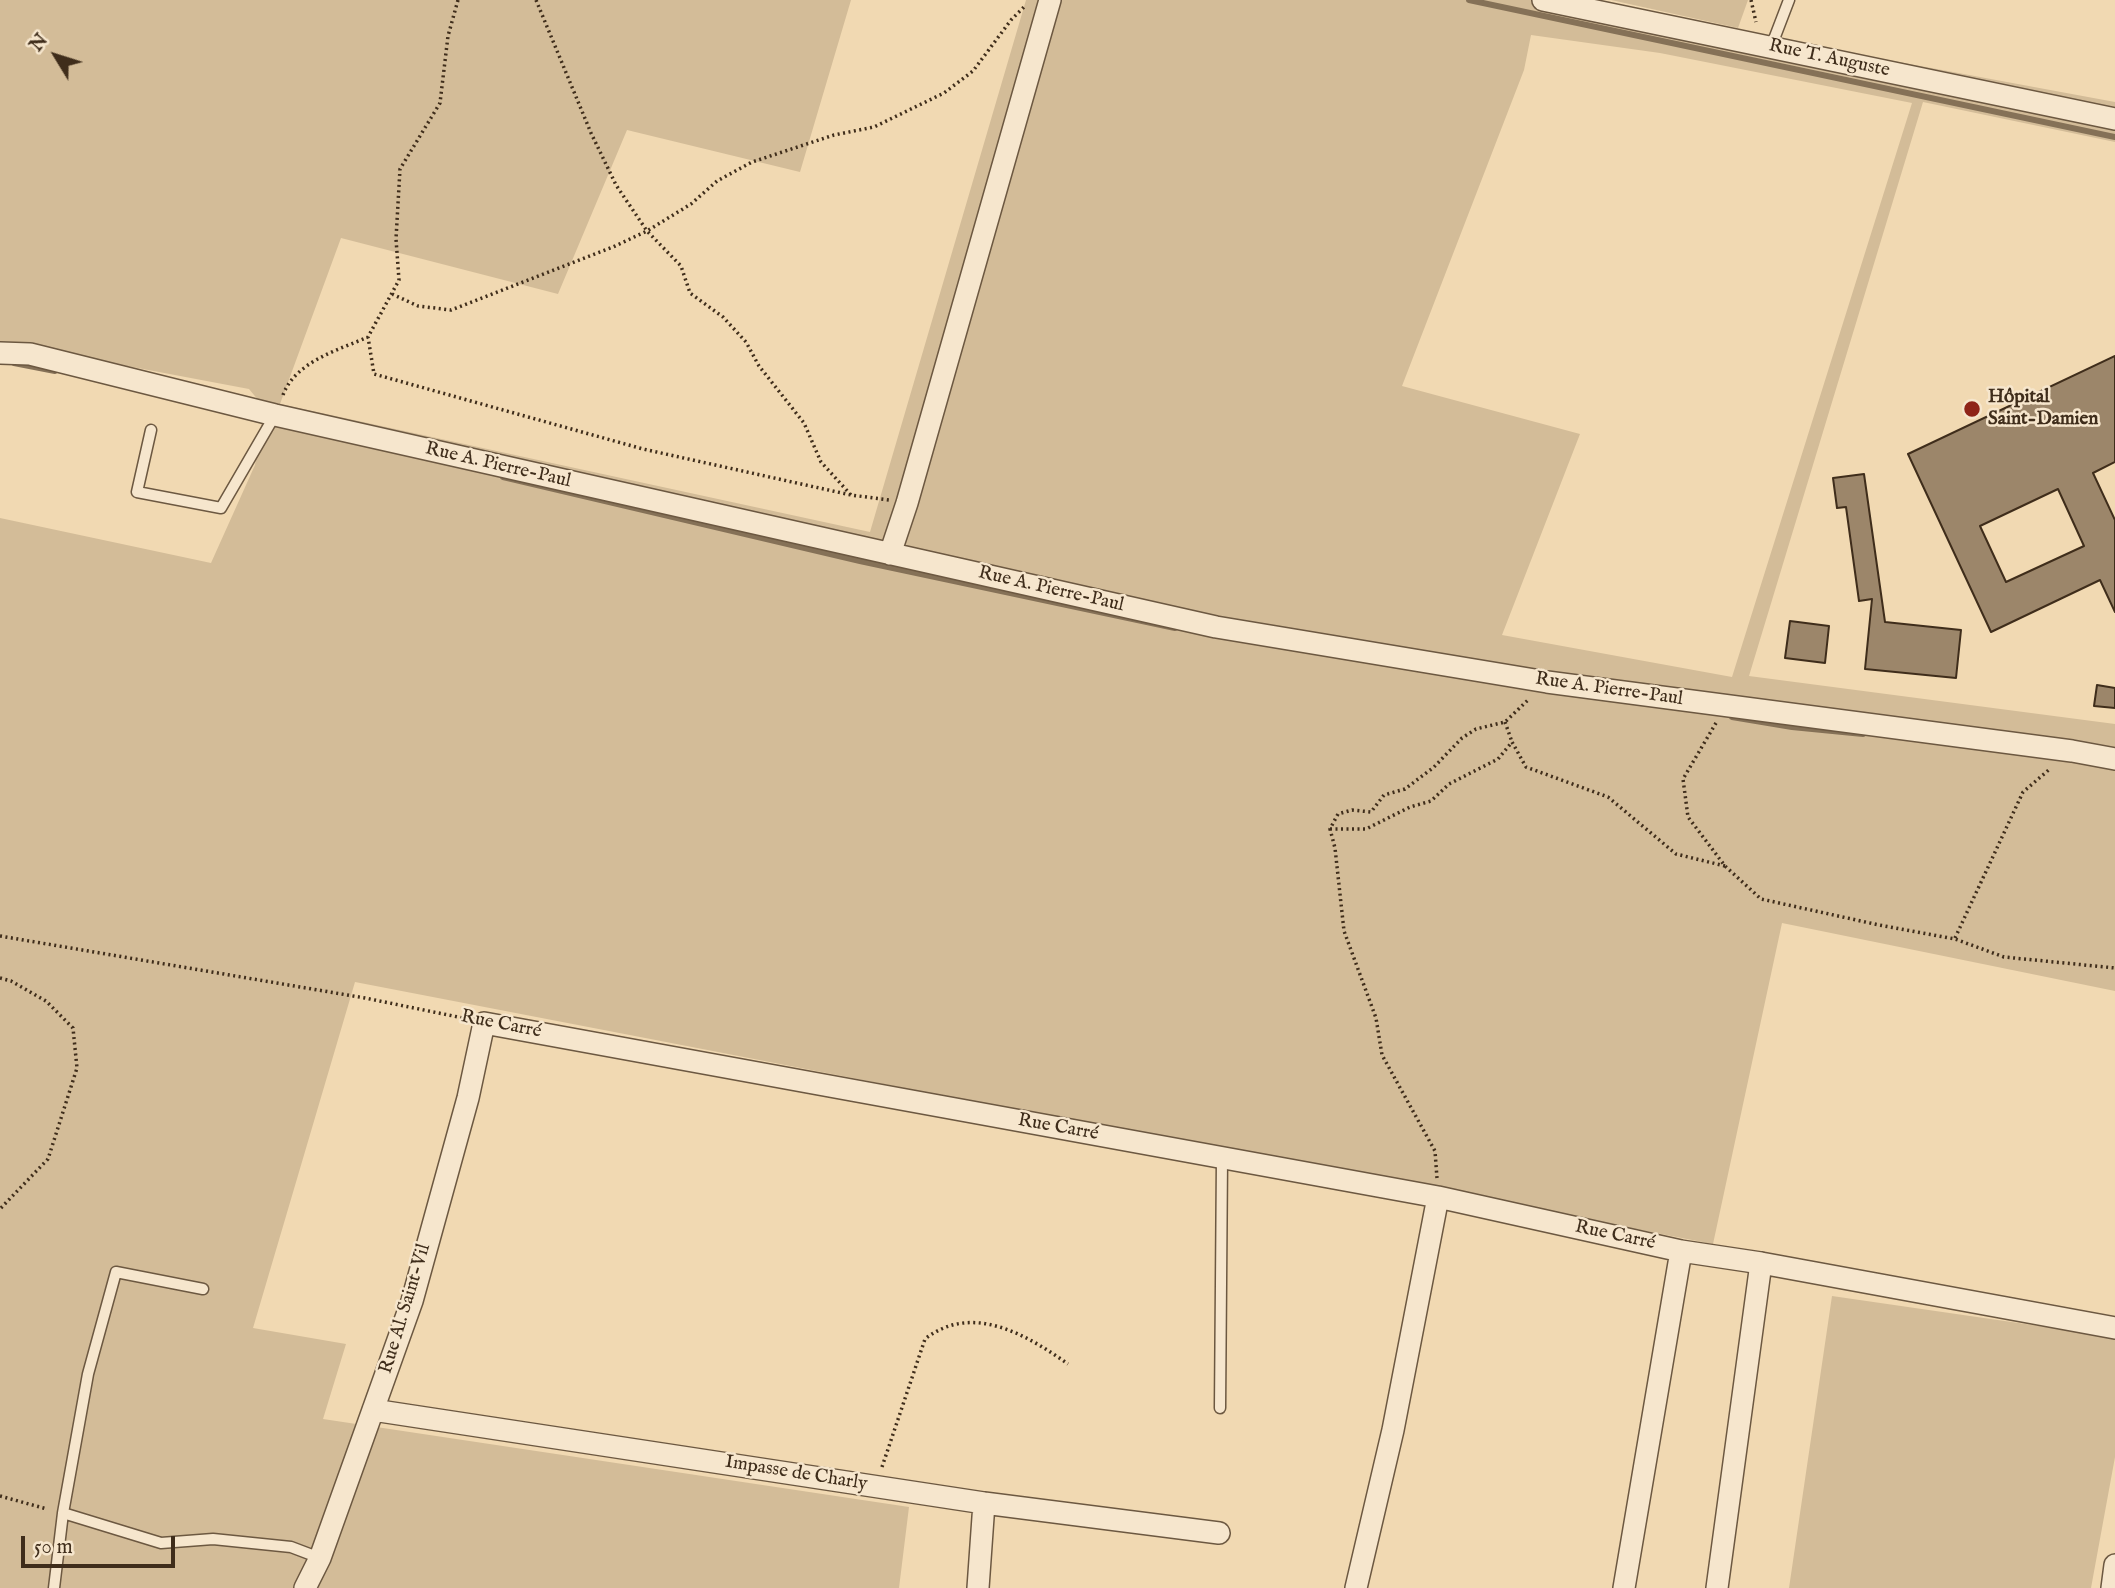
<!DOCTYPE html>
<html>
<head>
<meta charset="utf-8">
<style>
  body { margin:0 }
  #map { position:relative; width:2115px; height:1588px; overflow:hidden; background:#f1d9b2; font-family:"IM FELL English",serif }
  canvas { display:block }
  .north { position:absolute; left:21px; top:21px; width:70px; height:70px; -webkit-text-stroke:5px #f6e6cd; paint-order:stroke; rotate:308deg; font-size:19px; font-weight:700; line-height:28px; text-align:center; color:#3f2d1b }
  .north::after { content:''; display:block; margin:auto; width:24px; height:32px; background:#3f2d1b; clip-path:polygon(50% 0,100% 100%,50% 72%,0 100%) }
  .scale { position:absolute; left:21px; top:1536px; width:154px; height:32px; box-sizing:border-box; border:4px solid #3f2d1b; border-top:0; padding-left:9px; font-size:21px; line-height:24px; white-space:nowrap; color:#3f2d1b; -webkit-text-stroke:5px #f6e6cd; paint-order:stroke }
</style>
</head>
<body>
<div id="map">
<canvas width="2115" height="1588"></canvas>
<div class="north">N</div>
<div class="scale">50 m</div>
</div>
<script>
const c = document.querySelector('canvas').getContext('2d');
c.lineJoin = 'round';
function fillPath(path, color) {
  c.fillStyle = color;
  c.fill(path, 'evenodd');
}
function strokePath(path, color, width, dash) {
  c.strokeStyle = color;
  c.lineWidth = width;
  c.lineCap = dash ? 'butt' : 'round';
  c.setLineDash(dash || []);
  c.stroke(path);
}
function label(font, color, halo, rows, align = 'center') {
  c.font = font + ' "IM FELL English",serif';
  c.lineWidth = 5;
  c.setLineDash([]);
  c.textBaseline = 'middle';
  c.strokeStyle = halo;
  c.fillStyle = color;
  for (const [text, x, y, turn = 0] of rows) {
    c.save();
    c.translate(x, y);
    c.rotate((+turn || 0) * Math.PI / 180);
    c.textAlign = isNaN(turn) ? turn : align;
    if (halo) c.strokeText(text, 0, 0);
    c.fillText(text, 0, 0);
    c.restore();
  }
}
const green = new Path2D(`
  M 0,0 L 851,0 L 800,172 L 627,130 L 558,294 L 341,238 L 280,404 L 870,532 L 1026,0 L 1564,0 L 2115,102 L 2115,142 L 1923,102 L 1749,676 L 2115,724 L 2115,991 L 1782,923 L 1713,1244 L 355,982 L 253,1328 L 346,1344 L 323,1419 L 909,1507 L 899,1588 L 0,1588 L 0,518 L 211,563 L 255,465 L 264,407 L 249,389 L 0,342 ZM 1531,35 L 1660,53 L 1912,103 L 1732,677 L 1502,635 L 1580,434 L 1402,386 L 1524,70 Z
  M 1611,0 L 1748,0 L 1738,28 Z
  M 1832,1296 L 2115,1337 L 2115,1457 L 2091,1588 L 1789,1588 Z`);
const stream = new Path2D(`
  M 1469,0 L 2115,137
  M 14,363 L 55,371
  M 503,477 L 860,561 L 1175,628
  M 1732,717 L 1792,727 L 1863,734`);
const building = new Path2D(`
  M 2115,356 L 2115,462 L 2093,473 L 2115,520 L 2115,612 L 2100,580 L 1991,632 L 1908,454 ZM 2058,489 L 2084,546 L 2006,582 L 1980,526 Z
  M 1864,474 L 1885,622 L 1961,630 L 1956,678 L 1865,669 L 1872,599 L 1859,601 L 1846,507 L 1837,508 L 1833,478 Z
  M 1790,621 L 1829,626 L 1825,663 L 1785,658 Z
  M 2097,685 L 2115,688 L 2115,708 L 2094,706 Z`);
const path = new Path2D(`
  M 458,0 L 448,36 L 440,103 L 400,169 L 396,239 L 399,280 L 368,337 L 374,374 L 643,449 L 851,495 L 889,500
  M 536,0 L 591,133 L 616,185 L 647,231 L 681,266 L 690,293 L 723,317 L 746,342 L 759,366 L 804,423 L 821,462 L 851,495
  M 1751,0 L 1756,22
  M 392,294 L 418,306 L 451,310 L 613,247 L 647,231 L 691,204 L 717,181 L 752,162 L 834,135 L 874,127 L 944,93 L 973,71 L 1011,20 L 1025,6
  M 283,395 C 295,362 338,350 368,337
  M 1505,722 L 1512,742
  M 1716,723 L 1683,779 L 1688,817 L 1725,866 L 1761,899 L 1879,925 L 1955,939 L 2004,957 L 2115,968
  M 1330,829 L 1366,829 L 1410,807 L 1431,801 L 1449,784 L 1498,759 L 1512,742 L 1526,767 L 1608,797 L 1676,854 L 1725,866
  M 0,936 L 365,998 L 463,1018
  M 1955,938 L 2023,792 L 2051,768
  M 0,978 L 11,981 L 46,1001 L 73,1028 L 77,1068 L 48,1159 L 0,1209
  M 1437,1178 L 1435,1151 L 1382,1055 L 1376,1018 L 1344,931 L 1335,848 L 1330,829 L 1338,814 L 1352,810 L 1371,812 L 1384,795 L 1405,789 L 1434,767 L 1462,738 L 1476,729 L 1505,722 L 1529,699
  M 882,1467 L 925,1339 C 972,1302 1027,1335 1068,1364
  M 0,1496 L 47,1509`);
const lane = new Path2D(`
  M 1771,47 L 1789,0
  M 151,430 L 137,492 L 221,508 L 275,415
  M 1220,1408 L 1222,1158
  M 63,1513 L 161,1543 L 213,1539 L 291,1547 L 320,1558
  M 54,1588 L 63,1513 L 88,1374 L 116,1272 L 203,1289`);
const street = new Path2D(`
  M 1543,0 L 2115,119
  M 0,353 L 30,354 L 275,415 L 1216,627 L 1547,682 L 2072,751 L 2115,759
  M 890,554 L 907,503 L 1050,0
  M 373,1410 L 984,1503 L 1219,1533
  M 305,1588 L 320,1558 L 412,1301 L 468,1098 L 484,1023 L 1438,1197 L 1681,1251 L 1761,1263 L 2115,1328
  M 978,1588 L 984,1503
  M 1356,1588 L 1393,1430 L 1438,1197
  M 1624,1588 L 1681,1251
  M 1717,1588 L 1761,1263
  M 2112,1588 L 2115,1565`);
const markers = [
  [1972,409,9,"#8f2418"]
];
const streetNames = [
  ["Rue T. Auguste",1829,59,12],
  ["Rue A. Pierre-Paul",498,466,13],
  ["Rue A. Pierre-Paul",1051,590,13],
  ["Rue A. Pierre-Paul",1609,690,8],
  ["Rue Carré",501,1025,11],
  ["Rue Carré",1058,1128,10],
  ["Rue Carré",1615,1236,12],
  ["Rue Al. Saint-Vil",406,1309,-73],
  ["Impasse de Charly",796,1474,9]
];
const poiNames = [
  ["Hôpital",1988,398],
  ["Saint-Damien",1988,420]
];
fillPath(green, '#d3bc98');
strokePath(stream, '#857157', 6);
fillPath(building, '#9c866a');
strokePath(building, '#3f2d1b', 2);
strokePath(lane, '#6c5841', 13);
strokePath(street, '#6c5841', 24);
strokePath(path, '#3f2d1b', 3.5, [2, 3.5]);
strokePath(lane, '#f6e6cd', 10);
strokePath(street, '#f6e6cd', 21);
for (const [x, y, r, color] of markers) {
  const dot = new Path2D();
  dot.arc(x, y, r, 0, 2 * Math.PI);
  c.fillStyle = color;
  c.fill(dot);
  strokePath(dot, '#f6e6cd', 2.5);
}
label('19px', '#3f2d1b', '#f6e6cd', streetNames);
label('bold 19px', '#3f2d1b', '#f6e6cd', poiNames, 'left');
</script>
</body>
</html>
